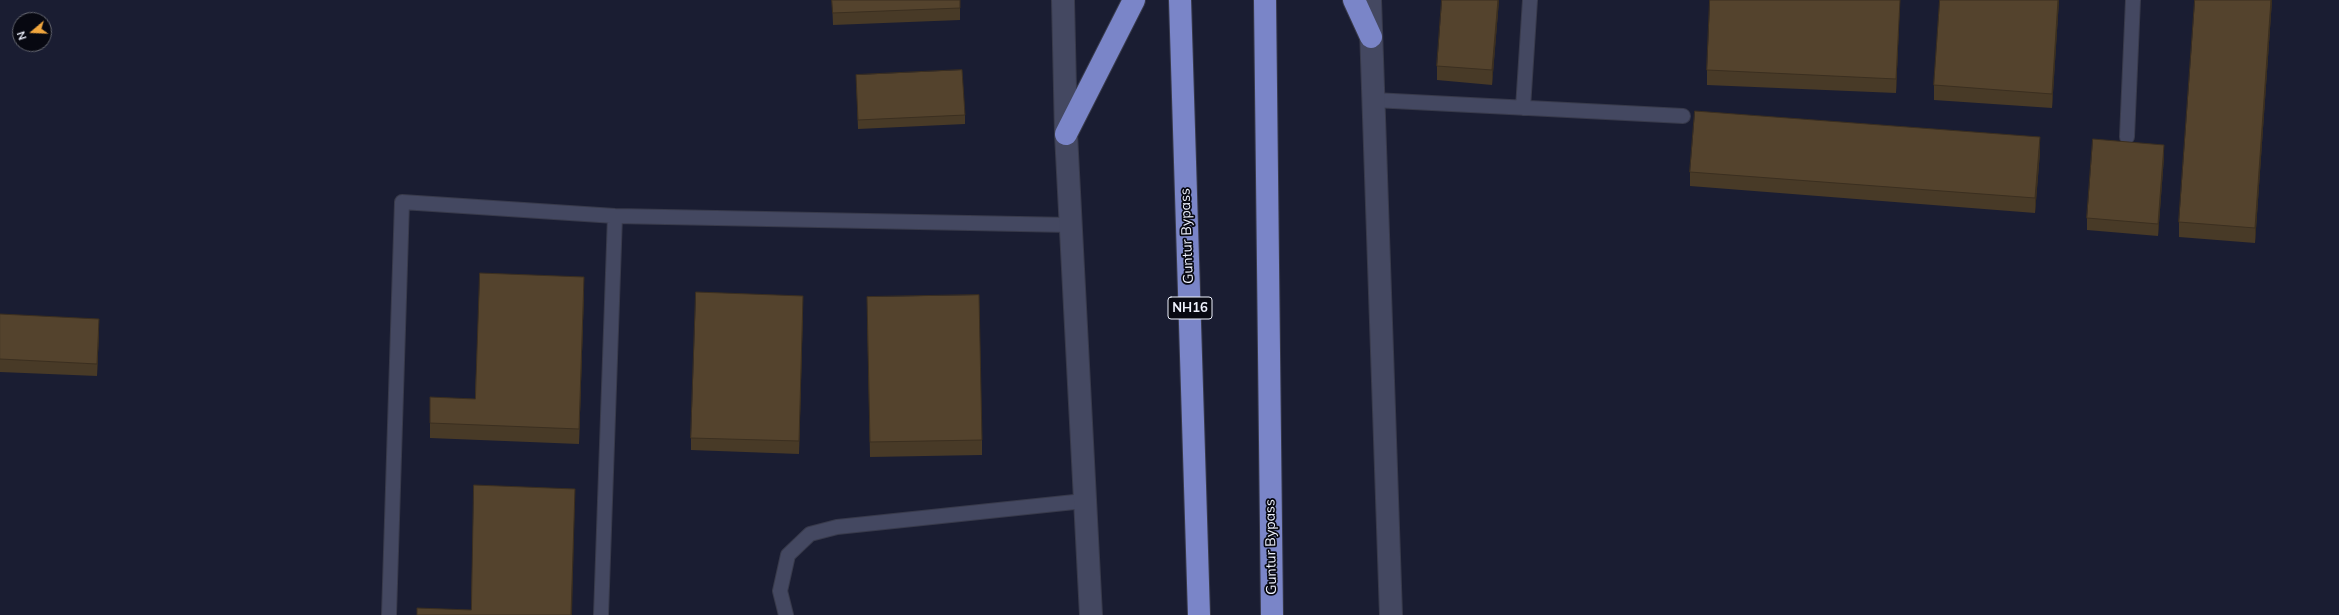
<!DOCTYPE html>
<html>
<head>
<meta charset="utf-8">
<style>
  body { margin:0 }
  #map { position:relative; width:2339px; height:615px; overflow:hidden; background:#1a1d32; font-family:Mulish,sans-serif }
  canvas { display:block }
  .north { position:absolute; left:12px; top:12px; width:40px; height:40px; box-sizing:border-box; background:#070811; border:1px solid #646670; border-radius:50%; rotate:251deg; font-size:11px; font-weight:700; line-height:16px; text-align:center; color:#eff2fe }
  .north::after { content:''; display:block; margin:auto; width:14px; height:18px; background:#f0a63e; clip-path:polygon(50% 0,100% 100%,50% 72%,0 100%) }
</style>
</head>
<body>
<div id="map">
<canvas width="2339" height="615"></canvas>
<div class="north">N</div>
</div>
<script>
const c = document.querySelector('canvas').getContext('2d');
c.lineJoin = 'round';
function strokePath(path, color, width, dash) {
  c.strokeStyle = color;
  c.lineWidth = width;
  c.lineCap = dash ? 'butt' : 'round';
  c.setLineDash(dash || []);
  c.stroke(path);
}
function fillPath(path, color) {
  c.fillStyle = color;
  c.fill(path, 'evenodd');
}
function label(font, color, halo, rows, align = 'center') {
  c.font = font + ' Mulish,sans-serif';
  c.lineWidth = 3.5;
  c.setLineDash([]);
  c.textBaseline = 'middle';
  c.strokeStyle = halo;
  c.fillStyle = color;
  for (const [text, x, y, turn = 0] of rows) {
    c.save();
    c.translate(x, y);
    c.rotate((+turn || 0) * Math.PI / 180);
    c.textAlign = isNaN(turn) ? turn : align;
    if (halo) c.strokeText(text, 0, 0);
    c.fillText(text, 0, 0);
    c.restore();
  }
}
const service = new Path2D(`
  M 1374,100 L 1683,116
  M 1523,108 L 1530,0
  M 2127,137 L 2133,0
  M 389,615 L 402,202 L 615,216 L 1070,225
  M 601,615 L 615,216
  M 786,615 L 780,591 L 788,555 L 810,534 L 837,527 L 1084,501`);
const tertiary = new Path2D(`
  M 1063,0 L 1066,134 L 1091,615
  M 1370,0 L 1391,615`);
const trunk = new Path2D(`
  M 1180,0 L 1199,615
  M 1265,0 L 1272,615
  M 1354,0 L 1371,37
  M 1066,134 L 1134,0`);
const wall = new Path2D(`
  M 832,0 L 960,0 L 960,20 L 833,25 Z
  M 1499,0 L 1492,85 L 1437,80 L 1437,66 Z
  M 1900,0 L 1896,93 L 1707,85 L 1707,70 Z
  M 1940,0 L 2059,0 L 2052,108 L 1934,100 L 1934,85 Z
  M 2272,0 L 2255,243 L 2179,237 L 2179,222 Z
  M 856,75 L 965,115 L 965,124 L 858,129 Z
  M 2040,152 L 2035,213 L 1690,186 L 1690,172 Z
  M 2164,157 L 2158,236 L 2087,230 L 2087,218 Z
  M 584,291 L 579,444 L 430,438 L 430,423 L 475,399 Z
  M 803,308 L 799,454 L 691,450 L 691,438 Z
  M 867,311 L 982,440 L 982,455 L 870,457 Z
  M 0,314 L 99,331 L 97,376 L 0,372 Z`);
const shadedWall = new Path2D(`
  M 1498,0 L 1499,0 L 1492,85 L 1492,70 Z
  M 1900,0 L 1896,93 L 1896,79 Z
  M 2058,0 L 2059,0 L 2052,108 L 2052,94 Z
  M 2271,0 L 2272,0 L 2255,243 L 2255,228 Z
  M 2040,137 L 2040,152 L 2035,213 L 2035,198 Z
  M 2164,145 L 2164,157 L 2158,236 L 2158,224 Z
  M 584,277 L 584,291 L 579,444 L 579,429 Z
  M 803,296 L 803,308 L 799,454 L 799,441 Z
  M 99,319 L 99,331 L 97,376 L 97,364 Z
  M 575,489 L 572,615 L 571,615 Z`);
const building = new Path2D(`
  M 832,0 L 960,0 L 960,8 L 833,13 Z
  M 1442,0 L 1498,0 L 1492,70 L 1437,66 Z
  M 1710,0 L 1900,0 L 1896,79 L 1707,70 Z
  M 1940,0 L 2058,0 L 2052,94 L 1934,85 Z
  M 2195,0 L 2271,0 L 2255,228 L 2179,222 Z
  M 962,70 L 965,115 L 858,120 L 856,75 Z
  M 1695,111 L 2040,137 L 2035,198 L 1690,172 Z
  M 2093,139 L 2164,145 L 2158,224 L 2087,218 Z
  M 480,273 L 584,277 L 579,429 L 430,423 L 430,397 L 475,399 Z
  M 696,292 L 803,296 L 799,441 L 691,438 Z
  M 979,295 L 982,440 L 870,442 L 867,297 Z
  M 0,314 L 99,319 L 97,364 L 0,359 Z
  M 474,485 L 575,489 L 571,615 L 417,615 L 417,608 L 471,610 Z`);
const shields = [
  [1190,308,44]
];
const shieldNames = [
  ["NH16",1190,308]
];
const streetNames = [
  ["Guntur Bypass",1187,236,-92],
  ["Guntur Bypass",1271,547,-91]
];
strokePath(service, '#383a4b', 16);
strokePath(tertiary, '#383a4b', 24);
strokePath(trunk, '#383a4b', 24);
strokePath(service, '#444861', 14);
strokePath(tertiary, '#444861', 22);
strokePath(trunk, '#7a85c8', 22);
fillPath(wall, '#483a27');
fillPath(shadedWall, '#3b2f20');
fillPath(building, '#54432d');
strokePath(building, '#3b2f20', 1);
for (const [x, y, w] of shields) {
  const box = new Path2D();
  box.roundRect(x - w / 2, y - 11, w, 22, 3);
  c.fillStyle = '#070811';
  c.fill(box);
  strokePath(box, '#eff2fe', 1);
}
label('bold 13px', '#eff2fe', null, shieldNames);
label('14px', '#eff2fe', '#070811', streetNames);
</script>
</body>
</html>
